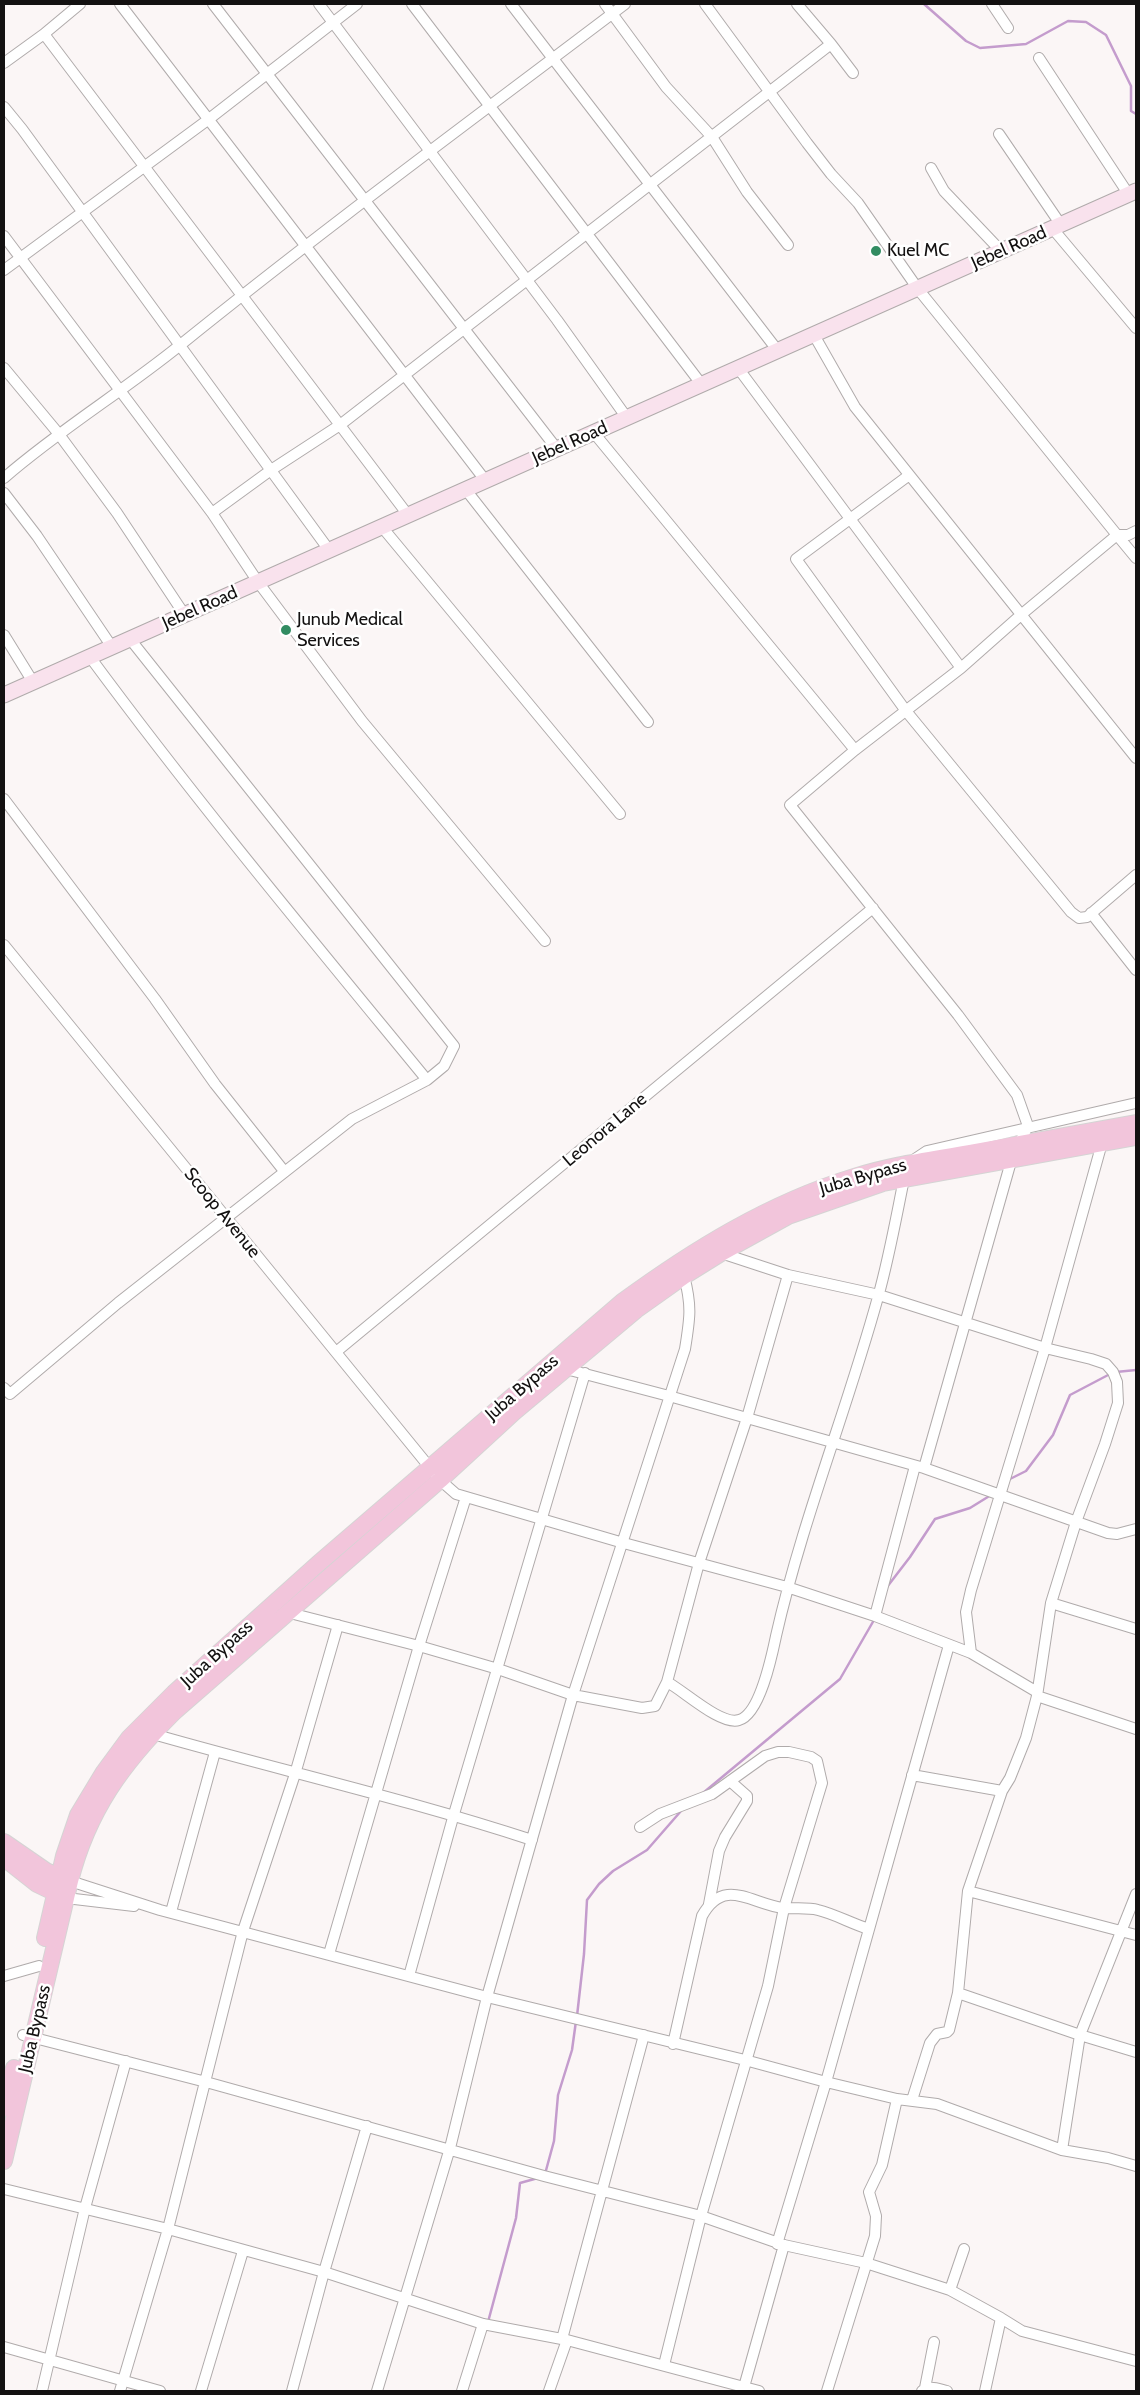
<!DOCTYPE html>
<html>
<head>
<meta charset="utf-8">
<style>
  body { margin:0 }
  #map { position:relative; width:1140px; height:2395px; overflow:hidden; background:#fbf6f6; font-family:Cabin,sans-serif }
  canvas { display:block }
  .frame { position:absolute; inset:0; border:5px solid #131111; pointer-events:none }
</style>
</head>
<body>
<div id="map">
<canvas width="1140" height="2395"></canvas>
<div class="frame"></div>
</div>
<script>
const c = document.querySelector('canvas').getContext('2d');
c.lineJoin = 'round';
function strokePath(path, color, width, dash) {
  c.strokeStyle = color;
  c.lineWidth = width;
  c.lineCap = dash ? 'butt' : 'round';
  c.setLineDash(dash || []);
  c.stroke(path);
}
function label(font, color, halo, rows, align = 'center') {
  c.font = font + ' Cabin,sans-serif';
  c.lineWidth = 5;
  c.setLineDash([]);
  c.textBaseline = 'middle';
  c.strokeStyle = halo;
  c.fillStyle = color;
  for (const [text, x, y, turn = 0] of rows) {
    c.save();
    c.translate(x, y);
    c.rotate((+turn || 0) * Math.PI / 180);
    c.textAlign = isNaN(turn) ? turn : align;
    if (halo) c.strokeText(text, 0, 0);
    c.fillText(text, 0, 0);
    c.restore();
  }
}
const stream = new Path2D(`
  M 924,4 L 966,41 L 980,48 L 1026,44 L 1068,21 L 1086,22 L 1106,35 L 1131,86 L 1131,111 L 1136,114
  M 1116,1372 L 1136,1370
  M 1008,1480 L 1026,1471 L 1053,1435 L 1070,1395 L 1110,1374
  M 887,1587 L 910,1557 L 935,1519 L 970,1508 L 991,1495
  M 703,1793 L 840,1679 L 874,1620
  M 577,2016 L 584,1954 L 587,1900 L 599,1884 L 613,1871 L 647,1850 L 681,1811
  M 545,2174 L 554,2141 L 558,2095 L 572,2050 L 576,2021
  M 488,2322 L 516,2218 L 520,2183 L 538,2178`);
const street = new Path2D(`
  M 120,4 L 485,480
  M 213,4 L 557,449
  M 319,4 L 557,320 L 627,418
  M 412,4 L 702,385
  M 511,4 L 778,351
  M 605,4 L 666,87 L 712,137 L 747,192 L 788,245
  M 705,4 L 807,143 L 831,174 L 858,203 L 918,289 L 1117,535 L 1022,614 L 961,668 L 855,750 L 790,805 L 958,1015 L 1017,1095 L 1028,1126 L 1012,1158 L 924,1468
  M 797,4 L 831,44
  M 992,4 L 1008,28
  M 44,34 L 408,515
  M 1039,58 L 1129,195
  M 4,63 L 44,34 L 80,4
  M 4,107 L 22,129 L 329,550
  M 999,134 L 1061,225
  M 931,168 L 944,191 L 1001,251
  M 1053,229 L 1136,328
  M 4,236 L 212,513 L 258,582 L 362,721 L 545,941
  M 4,270 L 209,119 L 357,4
  M 814,335 L 855,407 L 1136,758
  M 4,368 L 58,433 L 117,513 L 184,614
  M 738,368 L 961,668
  M 594,433 L 855,750
  M 908,476 L 796,559 L 906,711 L 1071,912 L 1079,918 L 1087,917 L 1136,875
  M 4,478 C 59,430 122,392 179,346 C 325,228 476,117 625,4
  M 466,490 L 648,722
  M 4,493 L 37,536 L 112,647
  M 212,513 L 271,470 L 340,425 L 831,44 L 853,73
  M 382,527 L 620,814
  M 1117,535 L 1136,558
  M 1117,535 L 1128,535 L 1136,531
  M 4,635 L 33,682
  M 90,657 C 197,802 313,941 427,1080
  M 4,799 L 155,999 L 215,1084 L 284,1171
  M 1091,913 L 1136,970
  M 4,945 L 440,1480 L 456,1494 L 620,1542 L 787,1587 L 875,1616 L 971,1653 L 1037,1692
  M 915,1159 L 927,1151 L 1136,1103
  M 721,1253 L 788,1275 L 879,1295 L 1045,1348 L 1091,1359 L 1106,1364 L 1113,1372 L 1117,1382 L 1118,1403 L 1105,1444 L 1076,1522 L 1051,1603 L 1037,1696 L 1026,1738 L 1010,1778 L 1002,1791 L 968,1891 L 958,1993 L 949,2030 L 947,2032 L 937,2034 L 930,2043 L 912,2100
  M 336,1352 L 873,908
  M 566,1369 L 669,1396 L 924,1468 L 1108,1533 L 1117,1534 L 1136,1529
  M 4,1388 L 10,1394 L 118,1303 L 352,1119 L 427,1080 L 444,1066 L 454,1046 L 130,639
  M 1051,1603 L 1136,1629
  M 286,1612 L 419,1646 L 498,1669 L 573,1695 L 642,1708 L 655,1706 L 667,1682 L 699,1563 L 747,1418 L 788,1275
  M 875,1616 L 915,1466
  M 971,1653 L 966,1612 L 971,1590 L 1045,1348 L 1102,1143
  M 667,1682 C 683,1690 721,1726 739,1720 C 760,1714 772,1655 776,1636 C 802,1521 847,1410 878,1297 C 889,1258 896,1218 904,1179
  M 1037,1696 L 1136,1729
  M 153,1734 C 279,1770 407,1799 532,1840
  M 912,1775 L 1002,1791
  M 640,1827 L 660,1814 L 712,1794 L 765,1756 L 778,1752 L 789,1752 L 811,1757 L 817,1761 L 822,1783 L 784,1908 L 768,1986 L 701,2216 L 664,2365
  M 70,1881 L 160,1910 L 487,1997 L 745,2060 L 826,2082 L 897,2099 L 937,2104 L 1062,2150 L 1108,2158 L 1136,2166
  M 968,1891 L 1136,1935
  M 66,1898 L 134,1906
  M 709,1904 L 719,1851 L 725,1837 L 747,1801 L 747,1796 L 730,1781
  M 171,1912 L 215,1752
  M 329,1954 L 419,1646 L 466,1497
  M 4,1976 L 39,1966
  M 409,1976 L 454,1814 L 585,1373
  M 958,1993 L 1080,2035 L 1136,2052
  M 23,2035 L 206,2082 L 544,2176 L 701,2216 L 784,2245 L 866,2263 L 950,2290 L 1001,2318
  M 673,2044 L 702,1916 C 724,1876 751,1904 783,1908 C 795,1909 807,1907 818,1910 C 835,1914 852,1924 869,1929
  M 1062,2150 L 1080,2035 L 1136,1894
  M 4,2189 L 168,2229 L 324,2272 L 483,2324 L 567,2340 L 759,2391
  M 777,2244 L 826,2082 L 949,1645
  M 950,2290 L 964,2249
  M 562,2339 L 644,2035
  M 4,2347 L 160,2391
  M 744,2387 L 784,2245
  M 925,2388 L 934,2342
  M 42,2391 L 85,2208 L 126,2061
  M 120,2391 L 168,2229 L 243,1931 L 295,1774 L 338,1625
  M 201,2391 L 243,2251
  M 292,2391 L 324,2272 L 367,2126
  M 377,2391 L 450,2148 L 487,1997 L 573,1695 L 685,1349 C 690,1318 692,1306 684,1276
  M 462,2391 L 483,2324
  M 549,2391 L 567,2340
  M 827,2391 L 875,2236 L 876,2216 L 869,2192 L 882,2165 L 897,2099
  M 922,2391 C 929,2385 938,2389 947,2391
  M 985,2391 L 1001,2318 L 1022,2331 L 1136,2361`);
const secondary = new Path2D(`
  M 4,695 L 1136,191`);
const primary = new Path2D(`
  M 4,1842 L 46,1871 L 68,1881
  M 4,1858 L 37,1884 L 64,1897
  M 45,1938 L 64,1856 L 78,1815 L 104,1772 L 129,1738 L 174,1693 L 319,1563 L 622,1302 C 693,1250 769,1203 854,1177 C 891,1165 930,1160 969,1153 C 1025,1143 1080,1133 1136,1123
  M 4,2108 L 14,2068
  M 4,2161 L 70,1881 C 88,1810 123,1763 174,1712 L 440,1480 L 514,1412 L 636,1310 L 684,1276 L 721,1253 L 788,1216 L 883,1183 L 1136,1137`);
const markers = [
  [876,251,6,"#328c62"],
  [286,630,6,"#328c62"]
];
const streetNames = [
  ["Jebel Road",1009,248,-24],
  ["Jebel Road",570,443,-24],
  ["Jebel Road",200,608,-24],
  ["Leonora Lane",605,1130,-40],
  ["Juba Bypass",863,1177,-16],
  ["Scoop Avenue",222,1213,51],
  ["Juba Bypass",522,1388,-41],
  ["Juba Bypass",217,1654,-42],
  ["Juba Bypass",35,2029,-77]
];
const poiNames = [
  ["Kuel MC",887,251],
  ["Junub Medical",297,620],
  ["Services",297,641]
];
strokePath(stream, '#c49ccd', 2.5);
strokePath(street, '#b0abab', 12);
strokePath(secondary, '#b0abab', 17);
strokePath(primary, '#d5d4d4', 18);
strokePath(street, '#fff', 10);
strokePath(secondary, '#f9e2ed', 15);
strokePath(primary, '#f2c5db', 16);
for (const [x, y, r, color] of markers) {
  const dot = new Path2D();
  dot.arc(x, y, r, 0, 2 * Math.PI);
  c.fillStyle = color;
  c.fill(dot);
  strokePath(dot, '#fff', 2);
}
label('18px', '#131111', '#fff', streetNames);
label('18px', '#131111', '#fff', poiNames, 'left');
</script>
</body>
</html>
